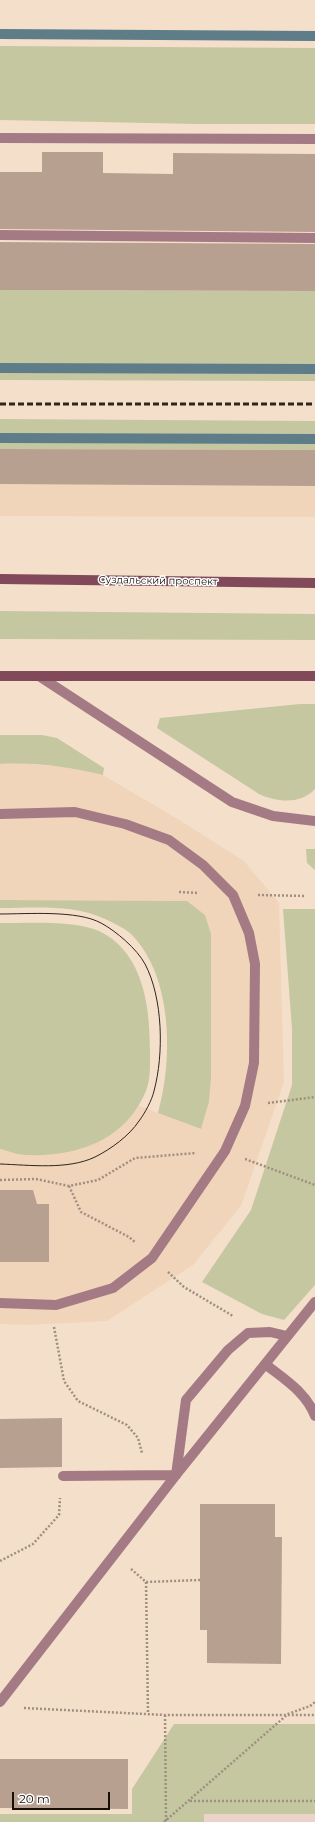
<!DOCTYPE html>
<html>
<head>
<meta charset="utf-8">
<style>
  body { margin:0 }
  #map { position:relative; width:315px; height:1822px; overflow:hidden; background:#f4dfcb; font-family:Montserrat,sans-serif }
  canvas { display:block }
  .scale { position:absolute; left:12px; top:1792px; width:98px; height:18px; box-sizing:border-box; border:2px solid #160f08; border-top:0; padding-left:5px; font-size:12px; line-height:14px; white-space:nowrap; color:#160f08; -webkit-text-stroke:3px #fff; paint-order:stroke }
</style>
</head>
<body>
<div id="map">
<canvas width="315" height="1822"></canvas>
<div class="scale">20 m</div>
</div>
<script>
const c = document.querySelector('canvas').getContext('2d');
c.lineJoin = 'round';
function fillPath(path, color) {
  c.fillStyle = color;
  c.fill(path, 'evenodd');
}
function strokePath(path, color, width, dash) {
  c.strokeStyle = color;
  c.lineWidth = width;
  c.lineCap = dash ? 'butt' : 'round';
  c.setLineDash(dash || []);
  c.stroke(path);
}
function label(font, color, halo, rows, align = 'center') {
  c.font = font + ' Montserrat,sans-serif';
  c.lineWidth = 3;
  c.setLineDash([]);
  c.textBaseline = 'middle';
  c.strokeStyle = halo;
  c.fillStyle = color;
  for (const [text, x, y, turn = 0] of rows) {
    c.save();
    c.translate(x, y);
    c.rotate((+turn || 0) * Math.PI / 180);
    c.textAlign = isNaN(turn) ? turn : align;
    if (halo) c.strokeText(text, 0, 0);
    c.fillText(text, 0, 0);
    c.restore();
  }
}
const built = new Path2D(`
  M 0,449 L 315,450 L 315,517 L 0,516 Z
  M 15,763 L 69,767 L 103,775 L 181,821 L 244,861 L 279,903 L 284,1082 L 241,1206 L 193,1265 L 107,1321 L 27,1325 L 0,1324 L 0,1149 L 25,1155 L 130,1117 L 137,1105 L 201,1129 L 209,1102 L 211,1078 L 211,934 L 186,901 L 0,900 L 0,764 Z`);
const education = new Path2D(`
  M 204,1814 L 315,1814 L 315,1822 L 204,1822 Z`);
const green = new Path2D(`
  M 0,46 L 315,48 L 315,124 L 197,124 L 0,120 Z
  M 0,290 L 315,291 L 315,381 L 0,380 Z
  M 0,419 L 315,421 L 315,450 L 0,449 Z
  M 0,611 L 315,614 L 315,640 L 0,639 Z
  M 300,704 L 315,704 L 315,789 C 300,805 277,802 259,794 L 157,728 L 160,718 Z
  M 0,735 L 42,735 L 57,738 L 104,768 L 103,775 C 69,767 36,762 0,764 Z
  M 306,849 L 315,849 L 315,870 L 307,863 Z
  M 0,900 L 187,901 L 205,915 L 211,934 L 211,1078 L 209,1102 L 201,1129 L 158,1113 C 173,1060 173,979 133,936 C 127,929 113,923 105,919 C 73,904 34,908 0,908 Z
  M 283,909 L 315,909 L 315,1285 L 284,1320 L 262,1314 L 202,1282 L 251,1210 L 292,1085 L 292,1029 Z
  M 0,923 C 27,923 75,920 99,931 C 143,952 150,1006 150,1049 C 150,1062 151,1079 146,1091 C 125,1141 77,1157 26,1155 C 18,1155 8,1151 0,1149 Z
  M 174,1724 L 315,1724 L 315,1814 L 204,1814 L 204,1822 L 0,1822 L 0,1814 L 132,1814 L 132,1789 Z`);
const stream = new Path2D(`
  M 0,34 L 315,36
  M 0,368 L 315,369
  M 0,438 L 315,439`);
const building = new Path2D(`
  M 42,152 L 103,152 L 103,173 L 173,174 L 173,153 L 315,154 L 315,232 L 0,229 L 0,172 L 42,172 Z
  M 0,242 L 315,244 L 315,291 L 0,290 Z
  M 0,449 L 315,450 L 315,486 L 0,484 Z
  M 0,1190 L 33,1190 L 37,1204 L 49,1204 L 49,1262 L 0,1262 Z
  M 62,1418 L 62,1467 L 0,1468 L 0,1419 Z
  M 200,1504 L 275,1504 L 275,1537 L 282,1537 L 281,1664 L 207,1663 L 207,1630 L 200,1630 Z
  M 0,1759 L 128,1759 L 128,1809 L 0,1808 Z`);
const path = new Path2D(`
  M 179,892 L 199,893
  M 258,895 L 306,896
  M 268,1103 L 315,1097
  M 245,1159 L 315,1185
  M 0,1180 L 36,1179 L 69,1186 L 98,1180 L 135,1158 L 196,1153
  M 69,1186 L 81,1212 L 129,1237 L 136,1243
  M 168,1272 L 184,1287 L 233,1316
  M 54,1327 L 64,1381 L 78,1401 L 127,1425 L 138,1438 L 142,1453
  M 0,1561 L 33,1544 L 59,1515 L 60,1498
  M 131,1569 L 146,1582 L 200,1580
  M 146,1582 L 148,1714
  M 24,1708 L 165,1715 L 315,1715
  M 165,1715 L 166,1822
  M 190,1801 L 315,1801
  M 164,1822 L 288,1714 L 310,1706 L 315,1702`);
const lane = new Path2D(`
  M 0,138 L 315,139
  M 0,235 L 315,238
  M 0,814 L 75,812 L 125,824 L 169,840 L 203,865 L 233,895 L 249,933 L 255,964 L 254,1063 L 245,1106 L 225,1151 L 152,1258 L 113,1288 L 56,1305 L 0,1303
  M 265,1364 C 284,1379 306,1392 315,1416
  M 63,1476 L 176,1475 L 186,1400 L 228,1350 L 248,1333 L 270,1332 L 287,1336
  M 0,1702 L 176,1475 L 315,1302`);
const street = new Path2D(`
  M 39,676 L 232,802 L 273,816 L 315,821`);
const secondary = new Path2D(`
  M 0,579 L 315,583
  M 0,676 L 315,676`);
const tram = new Path2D(`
  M 0,914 C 28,914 77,910 101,923 C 116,931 137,949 145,964 C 163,998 164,1054 154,1091 C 152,1100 145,1113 139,1121 C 129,1136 111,1149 95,1157 C 68,1170 30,1165 0,1164`);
const rail = new Path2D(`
  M 0,404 L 315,404`);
const streetNames = [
  ["Суздальский проспект",158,581,1]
];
fillPath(built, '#f0d5bb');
fillPath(education, '#ecd3ca');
fillPath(green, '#c5c7a1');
strokePath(stream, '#5e7d88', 10);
fillPath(building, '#b8a091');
strokePath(path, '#9f8f80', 2.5, [2, 2]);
strokePath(lane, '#a47b85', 10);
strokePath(street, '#a47b85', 10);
strokePath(secondary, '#82495a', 10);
strokePath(tram, '#2e251d', 1);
strokePath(rail, '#2e251d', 3, [6, 3]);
label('10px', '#160f08', '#fff', streetNames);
</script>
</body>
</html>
